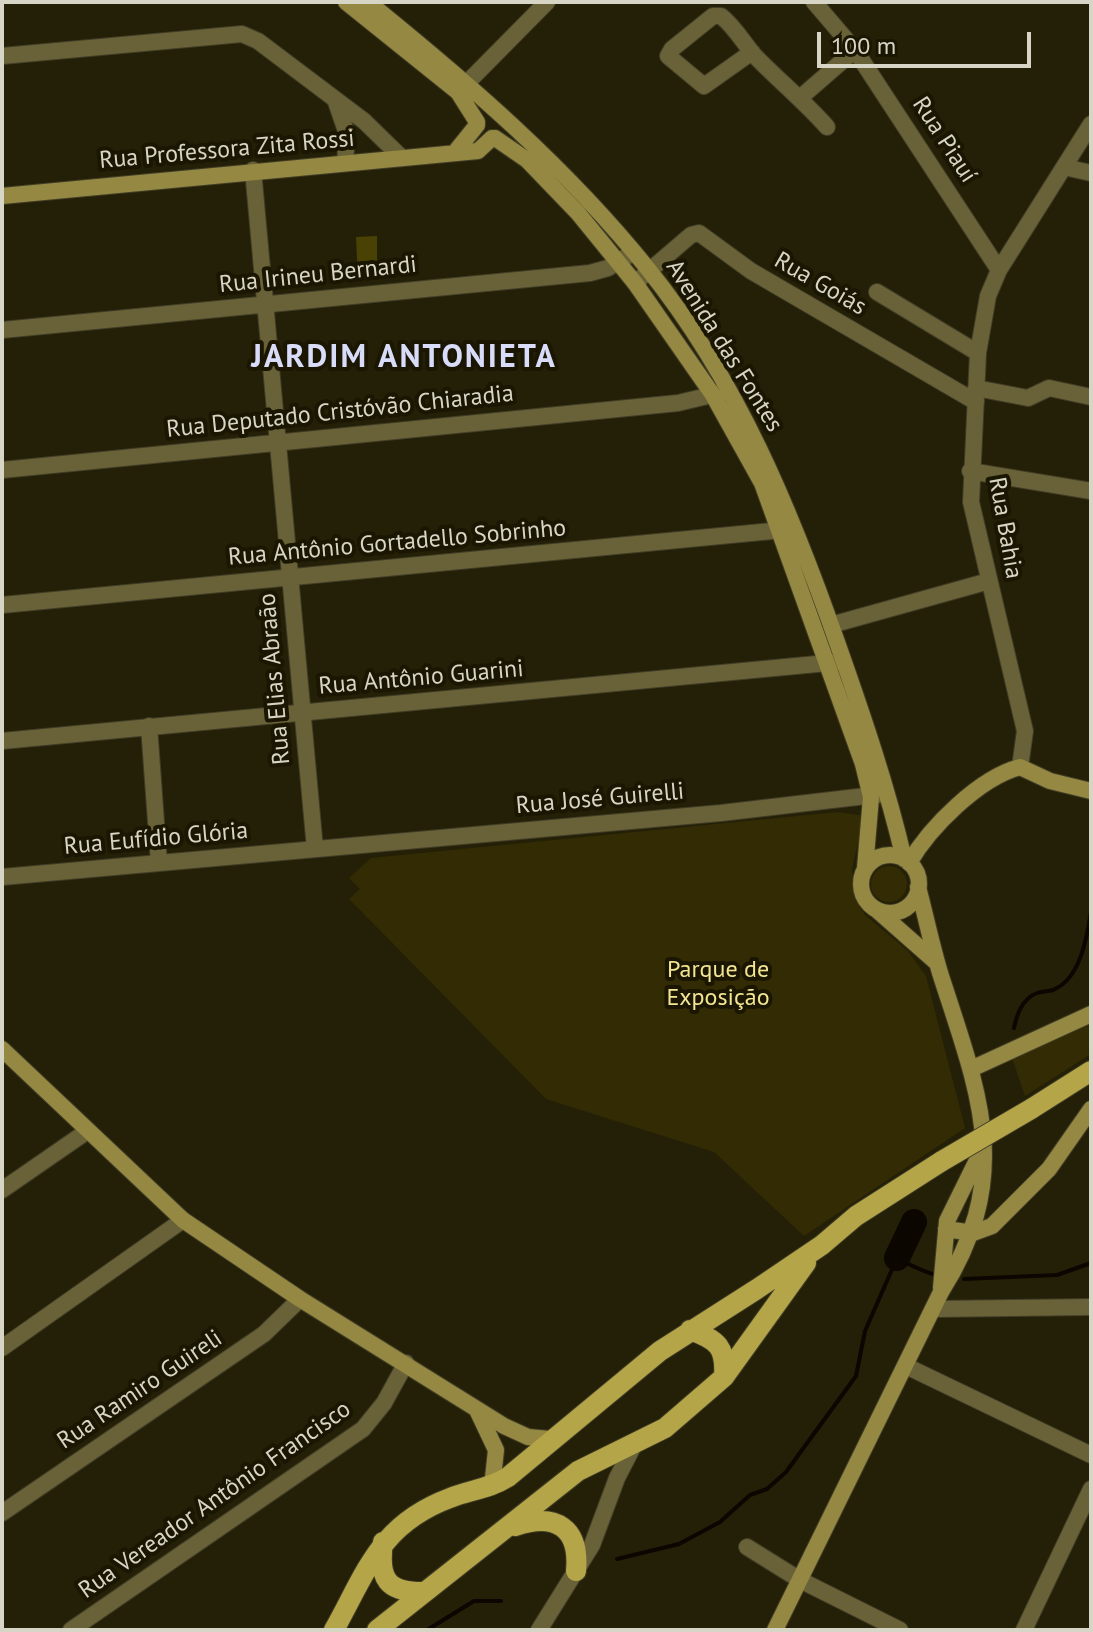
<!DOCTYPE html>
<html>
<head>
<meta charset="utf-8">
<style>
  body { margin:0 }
  #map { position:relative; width:1093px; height:1632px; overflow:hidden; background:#242007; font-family:"PT Sans",sans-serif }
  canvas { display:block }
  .frame { position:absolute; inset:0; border:4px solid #d7d5c6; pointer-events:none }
  .scale { position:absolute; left:817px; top:32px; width:214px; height:36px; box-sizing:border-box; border:4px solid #d7d5c6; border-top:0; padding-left:10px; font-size:24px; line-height:28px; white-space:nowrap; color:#d7d5c6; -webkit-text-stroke:6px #1a1601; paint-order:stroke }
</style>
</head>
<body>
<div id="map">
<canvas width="1093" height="1632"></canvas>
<div class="frame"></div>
<div class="scale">100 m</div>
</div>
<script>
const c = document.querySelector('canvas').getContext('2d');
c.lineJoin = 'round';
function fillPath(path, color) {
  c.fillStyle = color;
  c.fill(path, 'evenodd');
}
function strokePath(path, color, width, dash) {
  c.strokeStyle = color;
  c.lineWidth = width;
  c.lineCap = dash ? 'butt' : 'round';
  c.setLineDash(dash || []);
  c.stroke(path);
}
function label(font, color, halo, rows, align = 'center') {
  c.font = font + ' "PT Sans",sans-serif';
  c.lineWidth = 8;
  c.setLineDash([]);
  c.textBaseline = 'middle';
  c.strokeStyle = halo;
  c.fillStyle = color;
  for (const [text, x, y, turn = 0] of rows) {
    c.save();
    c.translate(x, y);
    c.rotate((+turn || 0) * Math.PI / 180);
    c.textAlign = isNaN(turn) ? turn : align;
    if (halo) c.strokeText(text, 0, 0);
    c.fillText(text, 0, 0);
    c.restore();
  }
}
const green = new Path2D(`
  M 838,812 L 859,815 L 863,821 L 852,869 L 855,900 L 865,915 L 908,951 L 926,976 L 965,1128 L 804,1236 L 714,1152 L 546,1099 L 349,899 L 360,889 L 349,878 L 371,858 Z
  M871 884a18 18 0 1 1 36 0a18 18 0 1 1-36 0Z
  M 1091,1019 L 1091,1054 L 1025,1096 L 1011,1055 Z`);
const stream = new Path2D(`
  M 1014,1028 C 1017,1014 1022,999 1037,993 C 1042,991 1050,992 1055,989 C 1081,977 1087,936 1091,912
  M 964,1279 L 1057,1275 L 1091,1263
  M 617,1559 L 679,1544 L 720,1522 L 750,1495 L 767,1489 L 786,1472 L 856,1376 L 865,1331 L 897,1258 C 910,1265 923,1272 937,1275
  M 427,1630 L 474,1601 L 501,1601`);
const river = new Path2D(`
  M 897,1258 L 914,1222`);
const building = new Path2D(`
  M 377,236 L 377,279 L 358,279 L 356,237 Z`);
const street = new Path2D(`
  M 814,2 L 855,50 L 999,270
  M 752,52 L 704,86 L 668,56 L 672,49 L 713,16 L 721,16 C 734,26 743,42 754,55 C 778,80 804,101 827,127
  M 2,56 L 242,34 L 258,41 L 364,121 L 401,157
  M 458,92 L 547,2
  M 801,97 L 855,50
  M 336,102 L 347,134 L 345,163
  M 1064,167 L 1091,173
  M 253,170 L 315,849
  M 635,283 L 691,235 L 699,233 L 751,271 L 976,402
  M 877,292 L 978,353
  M 2,330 L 590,273 L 608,268 L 629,255
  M 976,388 L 1028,398 L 1049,388 L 1091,397
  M 2,470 L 678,403 L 724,392
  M 970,471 L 1091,491
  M 2,605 L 793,529
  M 831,625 L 989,581
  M 149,726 L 159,863
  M 2,741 L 838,662
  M 1020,767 L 1025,731 L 971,502 L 978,353 L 988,296 L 999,270 L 1091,124
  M 2,877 L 721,813 L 883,794
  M 2,1190 L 86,1132
  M 933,1309 L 1091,1307
  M 2,1348 L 183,1220
  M 906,1366 L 1091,1455
  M 2,1513 L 264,1334 L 300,1299
  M 747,1547 L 800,1580 L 900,1630
  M 71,1630 L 363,1429 L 384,1403 L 406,1363
  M 539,1630 L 592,1545 L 617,1478 L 634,1445
  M 1024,1630 L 1091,1489`);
const secondary = new Path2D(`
  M 346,2 L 458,92 L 477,122
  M 368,2 C 468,83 567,168 648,269 C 738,381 791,511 838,645 C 863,716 887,786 904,859
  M 495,138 L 527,160 L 578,213 L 635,283 L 713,395 L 762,483 L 863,764 L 871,797 L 865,868
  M 456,151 L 477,125
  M 2,196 L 478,151 L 492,138
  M861 884a29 29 0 1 1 58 0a29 29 0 1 1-58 0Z
  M 909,863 C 930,827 979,778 1020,767 L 1050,781 L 1091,791
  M 878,911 L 937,963
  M 2,1049 L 183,1220 L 300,1299 L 504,1426 L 528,1437 L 550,1439
  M 971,1069 L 1091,1014
  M 946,1229 L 973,1233 L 992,1226 L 1049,1169 L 1091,1109
  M 941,1288 L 947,1221 L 983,1148
  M 477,1410 L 496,1450 L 492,1487
  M 775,1630 L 941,1292 C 1014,1176 980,1096 941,976 C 932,947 926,917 918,887`);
const primary = new Path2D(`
  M 1031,1109 L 1091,1071
  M 690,1330 C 718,1340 726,1347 724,1377
  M 515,1526 C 556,1512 580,1528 576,1571
  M 383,1542 C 378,1579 387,1593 425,1592
  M 334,1630 C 367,1571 380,1524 450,1498 C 470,1490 489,1489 508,1477 L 660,1351 L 757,1289 L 822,1245 L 856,1216 L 942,1161
  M 377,1630 L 578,1471 L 665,1428 L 724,1377 L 806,1263`);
const primaryBridge = new Path2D(`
  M 942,1161 L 1031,1109`);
const streetNames = [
  ["Rua Piauí",944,140,57],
  ["Rua Professora Zita Rossi",227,150,-5],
  ["Rua Irineu Bernardi",318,275,-6],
  ["Rua Goiás",820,284,30],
  ["Avenida das Fontes",724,346,58],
  ["Rua Deputado Cristóvão Chiaradia",340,412,-6],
  ["Rua Bahia",1005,528,80],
  ["Rua Antônio Gortadello Sobrinho",397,543,-5],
  ["Rua Antônio Guarini",421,678,-5],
  ["Rua Elias Abraão",275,679,-95],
  ["Rua José Guirelli",600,799,-5],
  ["Rua Eufídio Glória",156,839,-5],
  ["Rua Ramiro Guireli",140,1390,-34],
  ["Rua Vereador Antônio Francisco",215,1500,-35]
];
const parkNames = [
  ["Parque de",718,970],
  ["Exposição",718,998]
];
const districtNames = [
  ["JARDIM ANTONIETA",404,358]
];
fillPath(green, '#322b03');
strokePath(stream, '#0b0600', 4);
strokePath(river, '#0b0600', 26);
fillPath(building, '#4a4105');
strokePath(street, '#413d26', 18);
strokePath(secondary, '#413d26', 18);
strokePath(primary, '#413d26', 22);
strokePath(street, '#696239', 16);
strokePath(secondary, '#948843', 16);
strokePath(primary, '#b5a549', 20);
strokePath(primaryBridge, '#413d26', 22, []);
strokePath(primaryBridge, '#b5a549', 20);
label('24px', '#d7d5c6', '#1a1601', streetNames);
label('24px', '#f3e592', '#1a1601', parkNames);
c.letterSpacing = '2px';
label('bold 32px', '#d8dcf9', '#1a1601', districtNames);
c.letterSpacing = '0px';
</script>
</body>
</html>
